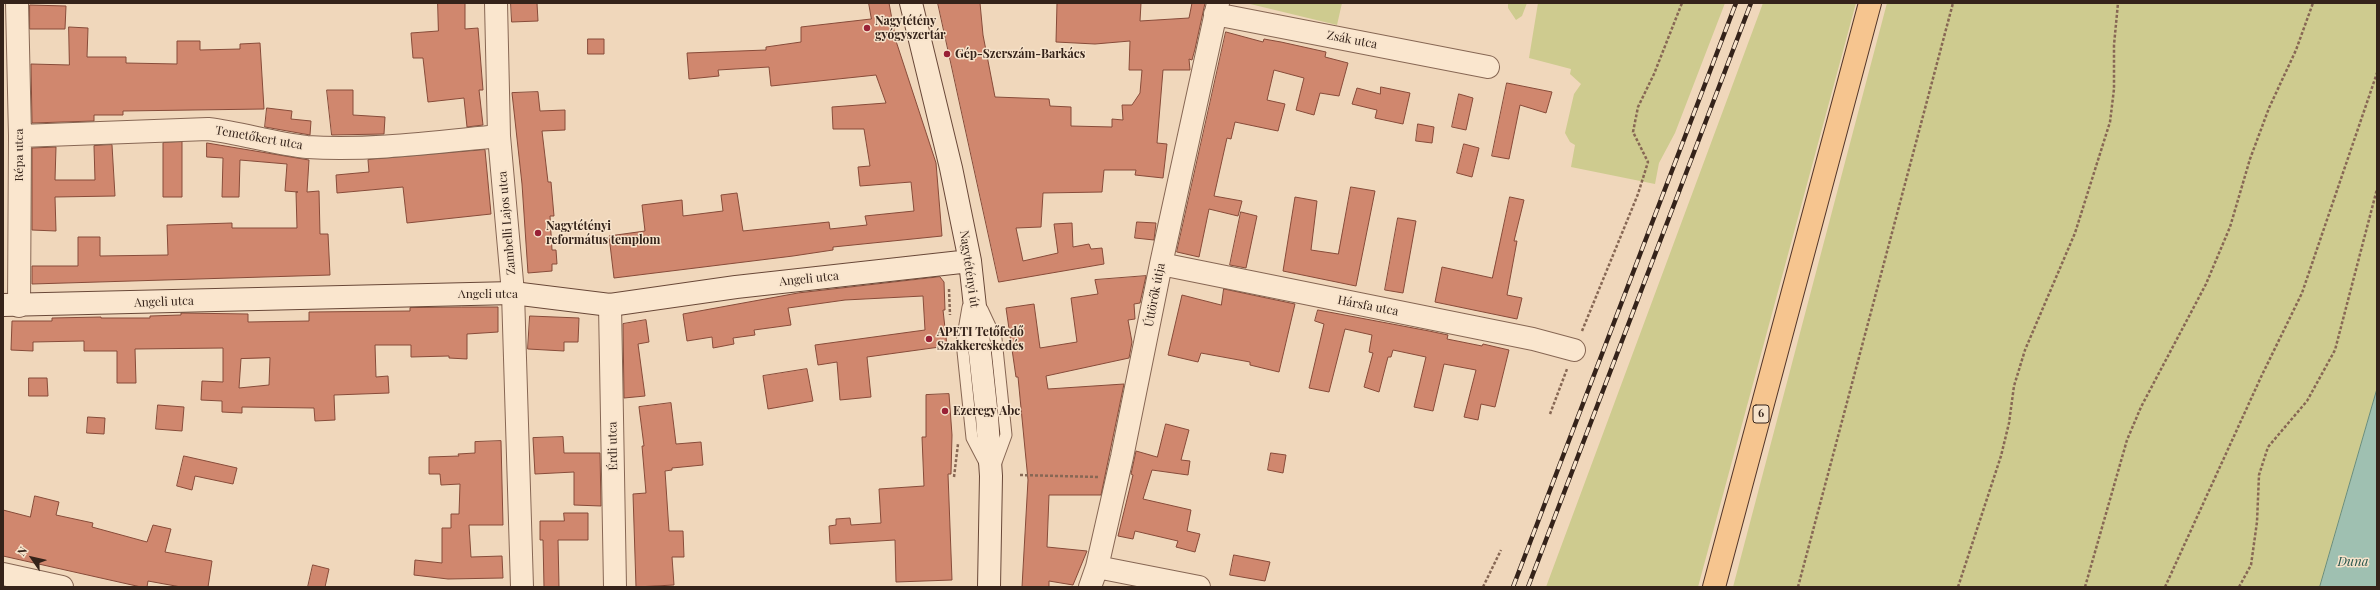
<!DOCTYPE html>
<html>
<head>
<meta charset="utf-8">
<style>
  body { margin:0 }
  #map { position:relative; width:2380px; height:590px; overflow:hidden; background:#f0d7bb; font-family:"Playfair Display",serif }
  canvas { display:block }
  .frame { position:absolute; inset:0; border:4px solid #35231a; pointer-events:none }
  .north { position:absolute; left:12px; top:538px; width:40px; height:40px; -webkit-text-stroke:3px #f7e3cb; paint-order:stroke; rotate:304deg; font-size:11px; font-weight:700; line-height:16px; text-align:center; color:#35231a }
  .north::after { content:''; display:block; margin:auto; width:14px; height:18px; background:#35231a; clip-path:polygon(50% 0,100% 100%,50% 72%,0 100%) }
</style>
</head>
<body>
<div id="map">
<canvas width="2380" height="590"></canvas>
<div class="frame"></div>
<div class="north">N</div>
</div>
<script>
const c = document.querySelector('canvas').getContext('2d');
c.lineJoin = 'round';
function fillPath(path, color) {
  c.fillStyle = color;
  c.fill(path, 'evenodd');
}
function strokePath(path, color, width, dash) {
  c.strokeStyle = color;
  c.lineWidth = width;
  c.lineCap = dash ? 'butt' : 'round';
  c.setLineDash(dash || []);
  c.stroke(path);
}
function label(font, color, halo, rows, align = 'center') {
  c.font = font + ' "Playfair Display",serif';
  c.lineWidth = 3;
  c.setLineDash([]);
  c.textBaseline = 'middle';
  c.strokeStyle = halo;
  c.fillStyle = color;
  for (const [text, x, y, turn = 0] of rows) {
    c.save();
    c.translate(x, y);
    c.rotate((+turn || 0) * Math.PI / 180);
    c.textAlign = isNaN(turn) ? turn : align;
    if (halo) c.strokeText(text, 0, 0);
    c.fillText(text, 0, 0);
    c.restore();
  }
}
const green = new Path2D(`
  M 1246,3 L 1342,3 L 1337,25 Z
  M 1508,3 L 1527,3 L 1522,16 L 1516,20 L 1508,8 Z
  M 1538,3 L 1725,3 L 1675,133 L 1659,163 L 1655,184 L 1571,167 L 1575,145 L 1570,142 L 1565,133 L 1574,94 L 1581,84 L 1570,74 L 1571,69 L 1529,58 Z
  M 1763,3 L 1856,3 L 1698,587 L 1546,587 Z
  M 1887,3 L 2377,3 L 2377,389 L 2320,587 L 1733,587 Z`);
const water = new Path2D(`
  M 2377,389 L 2377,587 L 2320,587 Z`);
const building = new Path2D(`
  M 438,3 L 465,3 L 465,29 L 478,28 L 483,90 L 479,90 L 483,125 L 467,127 L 464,98 L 428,102 L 423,58 L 413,58 L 411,33 L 438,31 Z
  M 511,3 L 537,3 L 538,21 L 512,22 Z
  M 869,3 L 889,3 L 896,41 L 936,163 L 942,236 L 833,247 L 833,250 L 793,256 L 614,278 L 609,236 L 645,231 L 642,205 L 682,200 L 683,216 L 723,211 L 721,195 L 737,193 L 743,231 L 829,222 L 830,229 L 867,225 L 865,216 L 914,211 L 911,182 L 860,186 L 858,167 L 870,166 L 864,129 L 833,129 L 832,107 L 886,103 L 876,75 L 771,86 L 769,67 L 718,70 L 719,76 L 689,79 L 687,53 L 766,50 L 766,47 L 801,42 L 801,27 L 871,19 Z
  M 938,3 L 980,3 L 983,35 L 995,97 L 1049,99 L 1050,106 L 1071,107 L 1071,126 L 1112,127 L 1112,119 L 1123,120 L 1122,105 L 1132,105 L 1140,93 L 1142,70 L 1129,70 L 1130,41 L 1095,44 L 1056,42 L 1057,3 L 1141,3 L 1140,21 L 1189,18 L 1192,3 L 1205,3 L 1195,49 L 1192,60 L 1189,59 L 1190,70 L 1163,70 L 1157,143 L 1167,144 L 1163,178 L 1135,175 L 1136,170 L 1104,170 L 1102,192 L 1043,193 L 1041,227 L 1016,228 L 1023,261 L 1058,253 L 1054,224 L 1072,223 L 1073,247 L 1089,244 L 1091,249 L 1102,248 L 1104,264 L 999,282 Z
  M 30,5 L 66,6 L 65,29 L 30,29 Z
  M 69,27 L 88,28 L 87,57 L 126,57 L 126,63 L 177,64 L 177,41 L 200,41 L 200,50 L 240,49 L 240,44 L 260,43 L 264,109 L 123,111 L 123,115 L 94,115 L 94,121 L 32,123 L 31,64 L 69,65 Z
  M 1226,32 L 1263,42 L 1264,39 L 1281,42 L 1326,52 L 1325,57 L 1348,63 L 1339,96 L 1320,93 L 1314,115 L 1296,110 L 1304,78 L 1274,70 L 1267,100 L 1285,104 L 1278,131 L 1235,122 L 1231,139 L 1227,138 L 1214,196 L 1242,201 L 1238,216 L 1209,209 L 1199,257 L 1177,252 Z
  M 588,39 L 604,39 L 604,54 L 588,54 Z
  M 1507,83 L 1552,92 L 1546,113 L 1520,105 L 1509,159 L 1492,156 Z
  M 1381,87 L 1410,93 L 1403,124 L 1375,118 L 1377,110 L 1352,104 L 1357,88 L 1380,94 Z
  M 327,90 L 353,90 L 353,115 L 385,117 L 384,134 L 332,135 Z
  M 538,92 L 540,111 L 565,110 L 565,130 L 542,131 L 548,182 L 551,182 L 554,216 L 550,216 L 552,250 L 556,250 L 557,264 L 552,264 L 552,271 L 528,273 L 522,184 L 512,93 Z
  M 1459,94 L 1473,98 L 1466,130 L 1452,127 Z
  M 267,108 L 292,111 L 291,119 L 311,121 L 310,135 L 265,127 Z
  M 1418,124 L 1434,127 L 1432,143 L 1416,141 Z
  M 182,142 L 182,197 L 163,197 L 163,143 Z
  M 207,143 L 309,160 L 307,192 L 319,191 L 320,234 L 328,234 L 330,275 L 32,284 L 32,266 L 78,266 L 78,237 L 100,237 L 100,256 L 168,255 L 167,225 L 232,223 L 232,228 L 297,228 L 296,192 L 298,192 L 285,191 L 287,164 L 240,160 L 239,197 L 222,197 L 223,158 L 207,157 Z
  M 1464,144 L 1479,148 L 1472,177 L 1457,173 Z
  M 112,145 L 115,196 L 55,197 L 56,231 L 32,230 L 32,148 L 56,147 L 55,180 L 95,180 L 94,146 Z
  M 485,150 L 491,214 L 407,223 L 403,187 L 337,193 L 336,175 L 369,172 L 368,160 Z
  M 1351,187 L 1375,191 L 1356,286 L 1283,271 L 1295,197 L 1317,201 L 1311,250 L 1338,254 Z
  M 1510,197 L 1524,200 L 1514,241 L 1517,241 L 1507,295 L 1522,298 L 1517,319 L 1435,302 L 1442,267 L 1492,278 Z
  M 1241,212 L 1257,216 L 1246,268 L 1230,265 Z
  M 1398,218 L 1416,221 L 1403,293 L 1385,290 Z
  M 1137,222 L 1156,223 L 1154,240 L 1135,238 Z
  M 1146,276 L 1140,303 L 1134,304 L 1135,319 L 1128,320 L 1132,342 L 1129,358 L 1046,376 L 1048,389 L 1124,384 L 1101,495 L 1049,495 L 1047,547 L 1087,551 L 1073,585 L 1049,581 L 1049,587 L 1022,587 L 1028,480 L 1018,377 L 1016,377 L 1006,308 L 1034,304 L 1040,348 L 1077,342 L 1071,298 L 1098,294 L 1095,280 Z
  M 940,277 L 944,282 L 945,310 L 943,310 L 947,346 L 867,357 L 871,397 L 840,400 L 837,362 L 818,365 L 815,345 L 925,330 L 923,296 L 845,300 L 788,308 L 791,325 L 754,330 L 755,335 L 733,338 L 734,344 L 713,348 L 712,337 L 687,341 L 683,314 L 798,293 Z
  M 1224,289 L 1295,304 L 1279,372 L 1250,365 L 1250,362 L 1201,353 L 1198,362 L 1168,355 L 1182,295 L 1221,305 Z
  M 462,307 L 498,307 L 498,332 L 467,334 L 467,359 L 449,358 L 449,356 L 411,357 L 411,345 L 375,345 L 376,377 L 388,376 L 389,393 L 334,395 L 335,420 L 315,421 L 314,408 L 242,407 L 242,413 L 222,412 L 222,401 L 201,400 L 202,381 L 223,382 L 223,348 L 135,349 L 136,383 L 117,383 L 117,351 L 84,351 L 84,341 L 33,342 L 33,351 L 11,350 L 12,321 L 52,321 L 52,318 L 101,317 L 101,318 L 150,318 L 150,316 L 181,315 L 181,313 L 248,314 L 248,322 L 309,321 L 309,312 L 410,311 L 410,308 ZM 270,358 L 269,385 L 239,388 L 241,359 Z
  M 1318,310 L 1429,331 L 1448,335 L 1447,339 L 1482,346 L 1483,344 L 1509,350 L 1495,407 L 1481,404 L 1478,420 L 1464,417 L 1476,370 L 1444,364 L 1433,411 L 1414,407 L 1426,357 L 1393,350 L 1391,357 L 1388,357 L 1379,392 L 1364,387 L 1373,353 L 1369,352 L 1372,335 L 1345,329 L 1329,392 L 1309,388 L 1324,324 L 1315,321 Z
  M 530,316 L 579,318 L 578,342 L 564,342 L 564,351 L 528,349 Z
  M 646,320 L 649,342 L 638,344 L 645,396 L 624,398 L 623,324 Z
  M 807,369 L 813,401 L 768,409 L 763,376 Z
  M 29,378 L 47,378 L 48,396 L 29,396 Z
  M 949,394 L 952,435 L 951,474 L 948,474 L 952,580 L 896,582 L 895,540 L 830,544 L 829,526 L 836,525 L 836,519 L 850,518 L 851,525 L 881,523 L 879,489 L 924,486 L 922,437 L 926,437 L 926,395 Z
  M 671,403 L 676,444 L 701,442 L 703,465 L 672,468 L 672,470 L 665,471 L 669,531 L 683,531 L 684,557 L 672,557 L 674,585 L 636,587 L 633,494 L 646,493 L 642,446 L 644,446 L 639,407 Z
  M 158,405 L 184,407 L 182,431 L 156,429 Z
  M 88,417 L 105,418 L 104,434 L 87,433 Z
  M 1166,424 L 1189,430 L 1181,460 L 1190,461 L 1188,475 L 1152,470 L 1143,499 L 1191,510 L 1187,531 L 1200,534 L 1195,552 L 1176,547 L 1178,541 L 1135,531 L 1133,539 L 1118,536 L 1133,475 L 1131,474 L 1136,451 L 1157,457 Z
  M 563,437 L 564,453 L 600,453 L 601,506 L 574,505 L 574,472 L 535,474 L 533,438 Z
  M 501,441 L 503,525 L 469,525 L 471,557 L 502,556 L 503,578 L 448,579 L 414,575 L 415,560 L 442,563 L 442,528 L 451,528 L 451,514 L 459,514 L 460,484 L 441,485 L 440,474 L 429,474 L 429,457 L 459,456 L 458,454 L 475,453 L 475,442 Z
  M 1271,453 L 1286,455 L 1283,473 L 1268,470 Z
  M 184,456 L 237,468 L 233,484 L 195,476 L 192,490 L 177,486 Z
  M 35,496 L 59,502 L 56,515 L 93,523 L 92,527 L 147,542 L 153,525 L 171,529 L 165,552 L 212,561 L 208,587 L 181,587 L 148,581 L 147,587 L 141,587 L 3,556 L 3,510 L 30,517 Z
  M 564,513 L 588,513 L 588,540 L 558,540 L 559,587 L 544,587 L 543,540 L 540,540 L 540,521 L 564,521 Z
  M 1234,555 L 1270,562 L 1265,581 L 1230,575 Z
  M 313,565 L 329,569 L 325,587 L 308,587 Z`);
const path = new Path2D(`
  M 949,289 L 950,315
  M 1582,331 L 1638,194 L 1648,162 L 1633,132 L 1638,107 L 1654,74 L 1682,3
  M 1550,414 L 1567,369
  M 1020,475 L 1098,477
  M 954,477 L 958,444
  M 1483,587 L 1501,550
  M 1798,587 L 1953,3
  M 1958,587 L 2001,456 L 2009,423 L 2014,386 L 2025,350 L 2075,233 L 2110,122 L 2114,89 L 2114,45 L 2118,3
  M 2085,587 L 2127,440 L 2141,407 L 2206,284 L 2230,227 L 2250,159 L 2269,108 L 2296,50 L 2313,3
  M 2165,587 L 2261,377 L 2302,293 L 2377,73
  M 2239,587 L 2251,565 L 2257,522 L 2259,475 L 2268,447 L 2307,401 L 2335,350 L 2377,189`);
const lane = new Path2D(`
  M 968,307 L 962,342 L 972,438 L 985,463
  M 982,309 L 996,339 L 1006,435 L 995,465`);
const street = new Path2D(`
  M 17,3 L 20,136 L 19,306
  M 496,3 L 499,136 L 513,293 L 522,587
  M 1215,14 L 1488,67
  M 20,136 L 208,129 C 242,133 274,144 307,147 C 371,151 436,142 499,136
  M 1161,264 L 1533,339 L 1574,350
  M 610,305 L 615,587
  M 1097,567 L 1199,587
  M 3,574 L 62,587
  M 1090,587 L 1097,567 L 1122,457 L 1161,264 L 1218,3`);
const secondary = new Path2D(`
  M 911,3 L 951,168 L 970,261 L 987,417 L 991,476 L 989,587
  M 3,305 L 513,293 L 610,305 L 736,287 L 970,261`);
const primary = new Path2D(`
  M 1714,587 L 1870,3`);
const rail = new Path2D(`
  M 1513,587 L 1736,3
  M 1528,587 L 1751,3`);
const markers = [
  [867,28,4,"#992136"],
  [947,54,4,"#992136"],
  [538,233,4,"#992136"],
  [929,339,4,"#992136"],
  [945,411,4,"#992136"]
];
const shields = [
  [1761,414,16]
];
const shieldNames = [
  ["6",1761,414]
];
const poiNames = [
  ["Nagytétény",875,21],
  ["gyógyszertár",875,35],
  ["Gép-Szerszám-Barkács",955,54],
  ["Nagytétényi",546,226],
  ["református templom",546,240],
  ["APETI Tetőfedő",937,332],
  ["Szakkereskedés",937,346],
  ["Ezeregy Abc",953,411]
];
const streetNames = [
  ["Zsák utca",1352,40,11],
  ["Temetőkert utca",259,138,10],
  ["Répa utca",19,155,-90],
  ["Zambelli Lajos utca",507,223,-95],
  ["Nagytétényi út",969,269,82],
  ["Angeli utca",809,279,-6],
  ["Angeli utca",488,294],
  ["Úttörők útja",1155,295,-79],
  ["Angeli utca",164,302,-2],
  ["Hársfa utca",1368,306,11],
  ["Érdi utca",613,446,-91]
];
const waterNames = [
  ["Duna",2353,562]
];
fillPath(green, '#cecb8f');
fillPath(water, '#9fc0b1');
strokePath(water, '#678d7e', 1);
fillPath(building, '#d0876e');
strokePath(building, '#874b39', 1);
strokePath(lane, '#876754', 13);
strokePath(street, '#876754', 24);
strokePath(secondary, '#694838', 24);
strokePath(primary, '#543629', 24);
strokePath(path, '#876754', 2.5, [3, 2]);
strokePath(lane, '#fae6ce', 11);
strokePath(street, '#fae6ce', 22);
strokePath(secondary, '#fae6ce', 22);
strokePath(primary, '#f6c58f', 22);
strokePath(rail, '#35231a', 4.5);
strokePath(rail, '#f7e3cb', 3, [9]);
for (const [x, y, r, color] of markers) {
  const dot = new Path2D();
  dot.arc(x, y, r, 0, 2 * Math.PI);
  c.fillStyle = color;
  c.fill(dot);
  strokePath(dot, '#f7e3cb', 1.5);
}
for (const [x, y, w] of shields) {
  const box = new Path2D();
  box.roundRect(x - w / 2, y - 9, w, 18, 3);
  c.fillStyle = '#f7e3cb';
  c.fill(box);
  strokePath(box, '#35231a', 1);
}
label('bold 11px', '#35231a', null, shieldNames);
label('bold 12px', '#35231a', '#f7e3cb', poiNames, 'left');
label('12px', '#35231a', '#f7e3cb', streetNames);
label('italic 13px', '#28564c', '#f7e3cb', waterNames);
</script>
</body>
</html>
